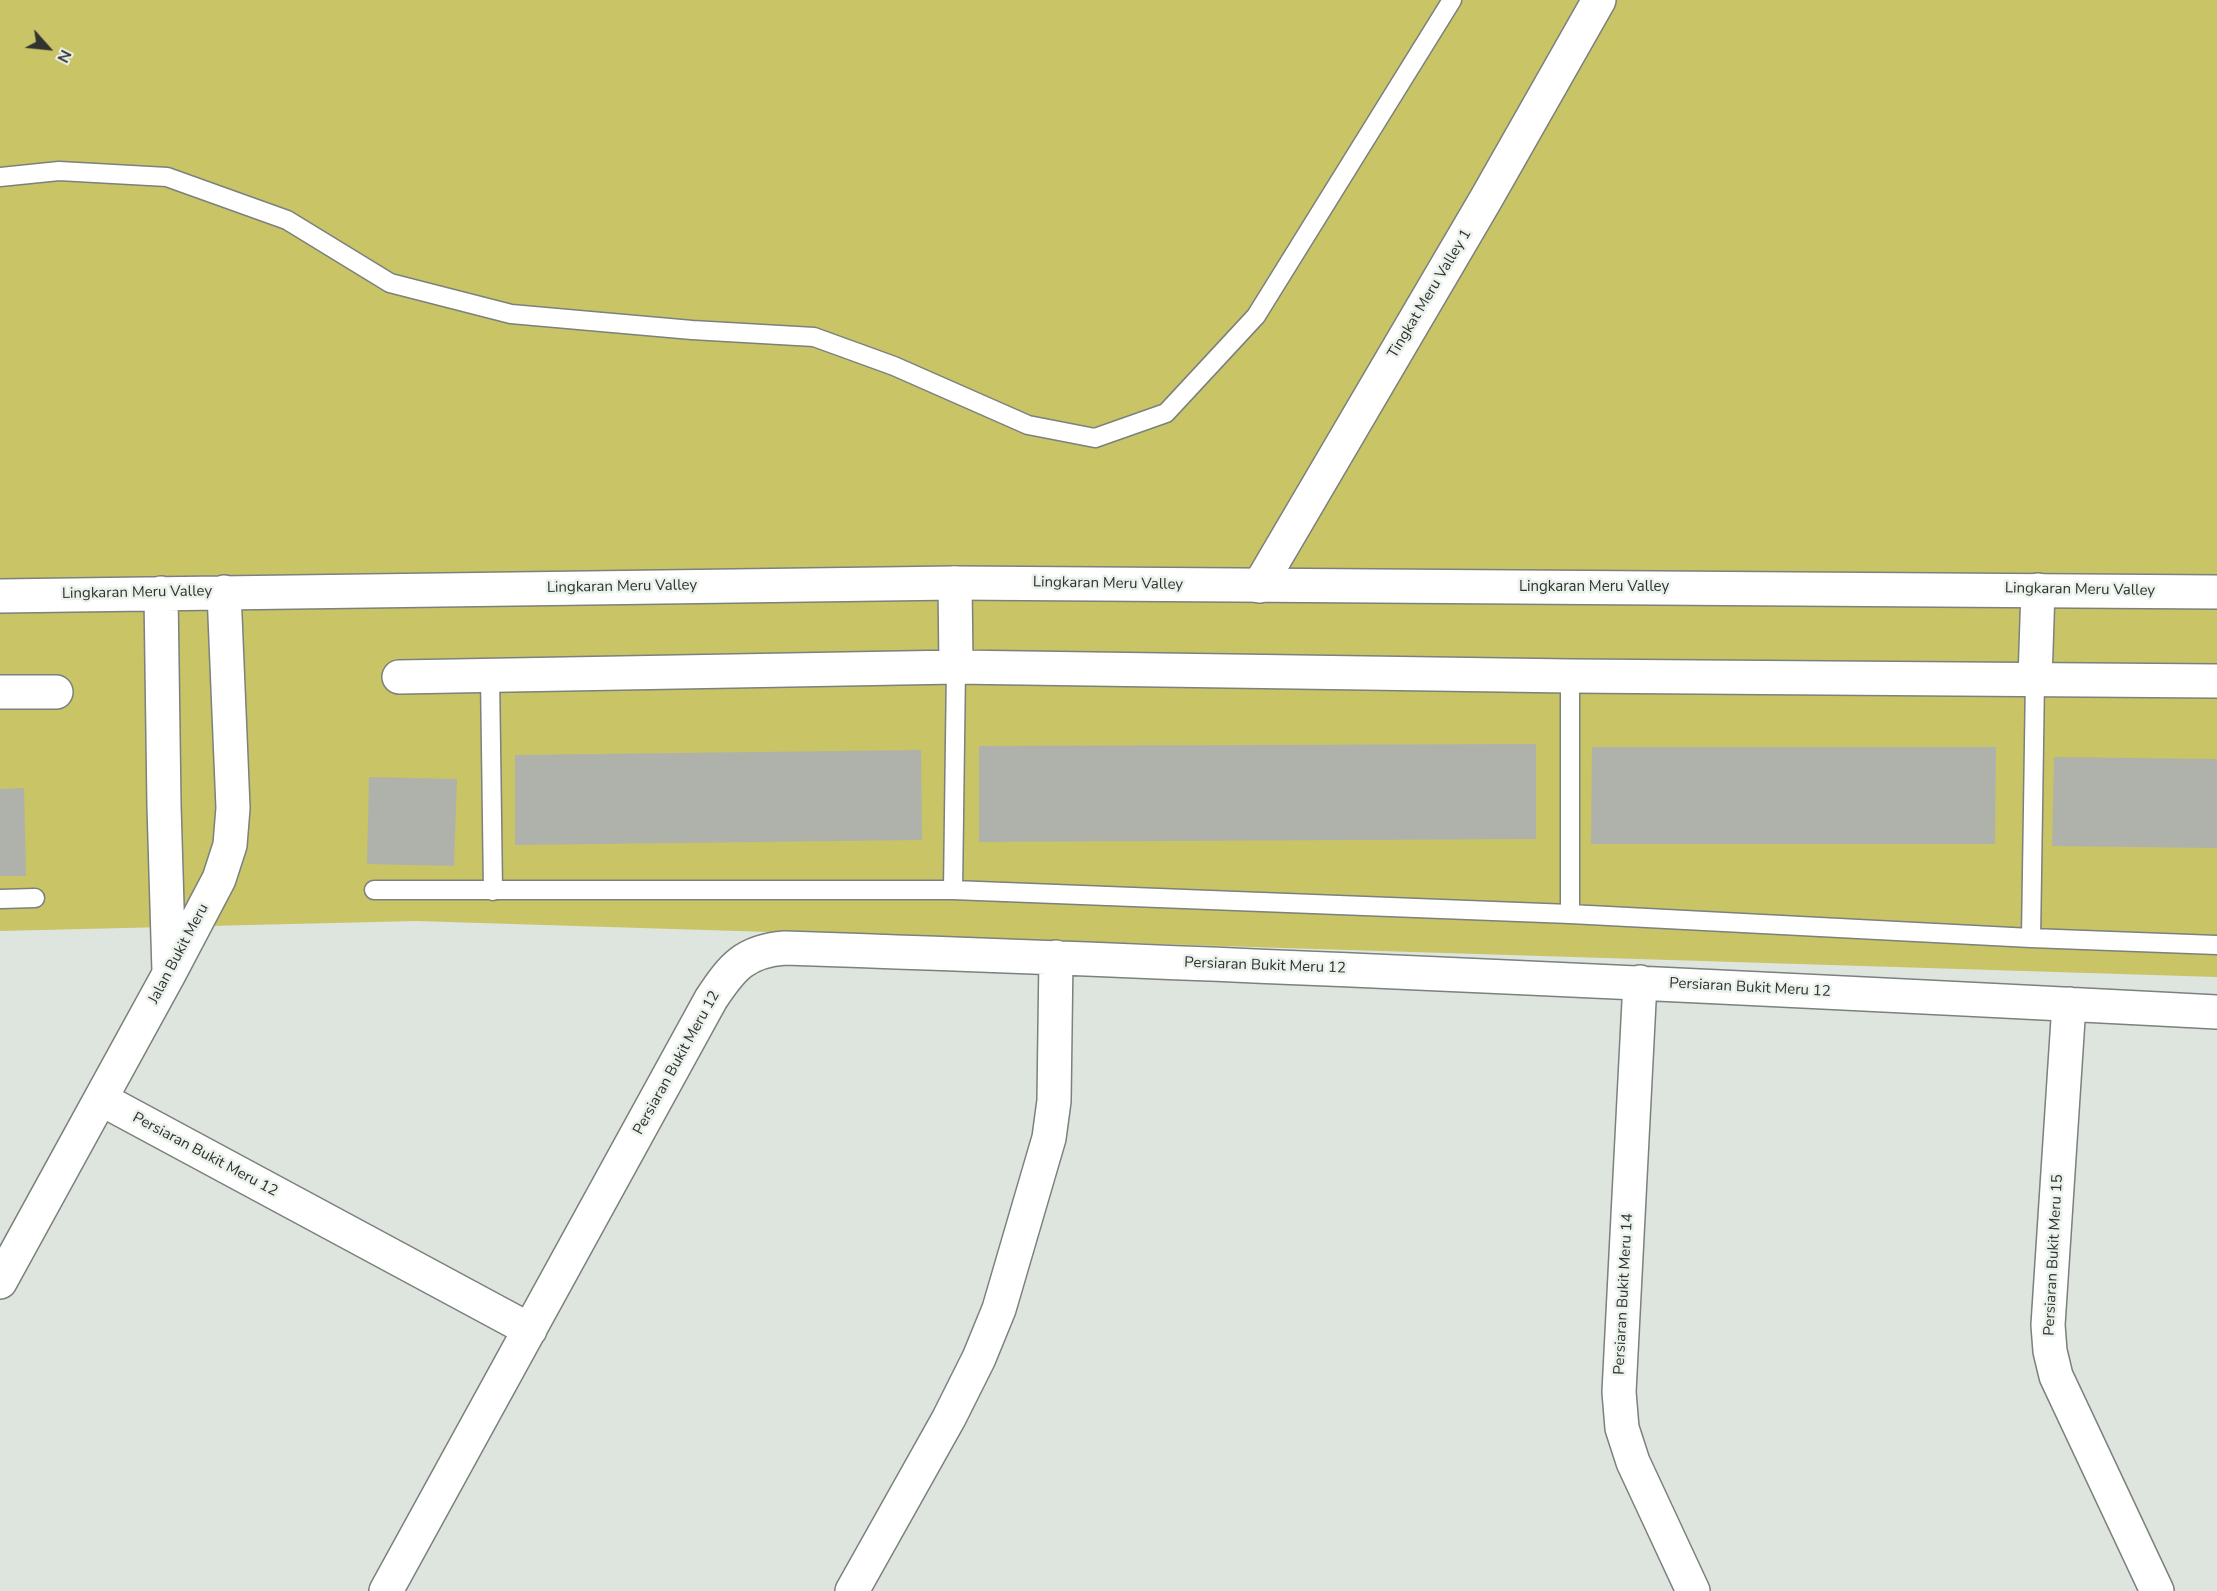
<!DOCTYPE html>
<html>
<head>
<meta charset="utf-8">
<style>
  body { margin:0 }
  #map { position:relative; width:2217px; height:1591px; overflow:hidden; background:#dee4de; font-family:"Nunito Sans",sans-serif }
  canvas { display:block }
  .north { position:absolute; left:18px; top:18px; width:60px; height:60px; -webkit-text-stroke:4px #ebf1eb; paint-order:stroke; rotate:117deg; font-size:16px; font-weight:700; line-height:24px; text-align:center; color:#313331 }
  .north::after { content:''; display:block; margin:auto; width:21px; height:27px; background:#313331; clip-path:polygon(50% 0,100% 100%,50% 72%,0 100%) }
</style>
</head>
<body>
<div id="map">
<canvas width="2217" height="1591"></canvas>
<div class="north">N</div>
</div>
<script>
const c = document.querySelector('canvas').getContext('2d');
c.lineJoin = 'round';
function fillPath(path, color) {
  c.fillStyle = color;
  c.fill(path, 'evenodd');
}
function strokePath(path, color, width, dash) {
  c.strokeStyle = color;
  c.lineWidth = width;
  c.lineCap = dash ? 'butt' : 'round';
  c.setLineDash(dash || []);
  c.stroke(path);
}
function label(font, color, halo, rows, align = 'center') {
  c.font = font + ' "Nunito Sans",sans-serif';
  c.lineWidth = 5;
  c.setLineDash([]);
  c.textBaseline = 'middle';
  c.strokeStyle = halo;
  c.fillStyle = color;
  for (const [text, x, y, turn = 0] of rows) {
    c.save();
    c.translate(x, y);
    c.rotate((+turn || 0) * Math.PI / 180);
    c.textAlign = isNaN(turn) ? turn : align;
    if (halo) c.strokeText(text, 0, 0);
    c.fillText(text, 0, 0);
    c.restore();
  }
}
const green = new Path2D(`
  M 0,0 L 2217,0 L 2217,977 L 416,921 L 0,931 Z`);
const building = new Path2D(`
  M 1536,744 L 1536,839 L 979,842 L 979,746 Z
  M 1592,747 L 1996,747 L 1995,844 L 1591,844 Z
  M 921,750 L 922,840 L 515,845 L 515,755 Z
  M 2054,757 L 2217,759 L 2217,848 L 2052,846 Z
  M 369,777 L 457,779 L 454,866 L 367,864 Z
  M 24,788 L 26,876 L 0,876 L 0,789 Z`);
const service = new Path2D(`
  M 0,177 L 59,171 L 167,177 L 287,220 L 390,283 L 511,314 L 692,330 L 814,337 L 894,366 L 1028,425 L 1095,438 L 1166,413 L 1256,316 L 1452,0
  M 490,675 L 493,891
  M 374,890 L 953,890 L 1570,914 L 2031,938 L 2217,945
  M 953,890 L 956,667
  M 0,899 L 35,898
  M 1570,914 L 1570,676
  M 2031,938 L 2035,679`);
const minor = new Path2D(`
  M 955,583 L 956,667
  M 1259,586 L 1486,199 L 1599,0
  M 399,677 L 956,667 L 1570,676 L 2217,681
  M 2035,679 L 2038,590
  M 0,692 L 56,692
  M 1640,982 L 1619,1392 L 1622,1428 L 1633,1462 L 1693,1591
  M 2069,1004 L 2048,1325 L 2050,1351 L 2056,1376 L 2157,1591
  M 101,1099 L 530,1330
  M 386,1591 L 711,999 C 732,967 745,951 785,948 C 1263,964 1740,987 2217,1012
  M 852,1591 L 949,1418 L 979,1358 L 999,1309 L 1049,1138 L 1054,1101 L 1056,957`);
const tertiary = new Path2D(`
  M 161,593 L 164,806 L 169,972
  M 0,596 L 955,583 L 2217,592
  M 0,1282 L 169,974 L 219,879 L 230,845 L 233,808 L 224,592`);
const streetNames = [
  ["Tingkat Meru Valley 1",1430,294,-59],
  ["Lingkaran Meru Valley",1108,584,1],
  ["Lingkaran Meru Valley",622,587,-1],
  ["Lingkaran Meru Valley",1594,587],
  ["Lingkaran Meru Valley",2080,590,1],
  ["Lingkaran Meru Valley",137,593,-1],
  ["Jalan Bukit Meru",179,954,-62],
  ["Persiaran Bukit Meru 12",1265,966,2],
  ["Persiaran Bukit Meru 12",1750,988,3],
  ["Persiaran Bukit Meru 12",677,1063,-61],
  ["Persiaran Bukit Meru 12",205,1155,28],
  ["Persiaran Bukit Meru 15",2054,1255,-87],
  ["Persiaran Bukit Meru 14",1624,1294,-87]
];
fillPath(green, '#c9c465');
fillPath(building, '#afb2ab');
strokePath(service, '#7b817c', 21);
strokePath(minor, '#7b817c', 36);
strokePath(tertiary, '#7b817c', 36);
strokePath(service, '#fff', 18);
strokePath(minor, '#fff', 33);
strokePath(tertiary, '#fff', 33);
label('15px', '#313331', '#ebf1eb', streetNames);
</script>
</body>
</html>
